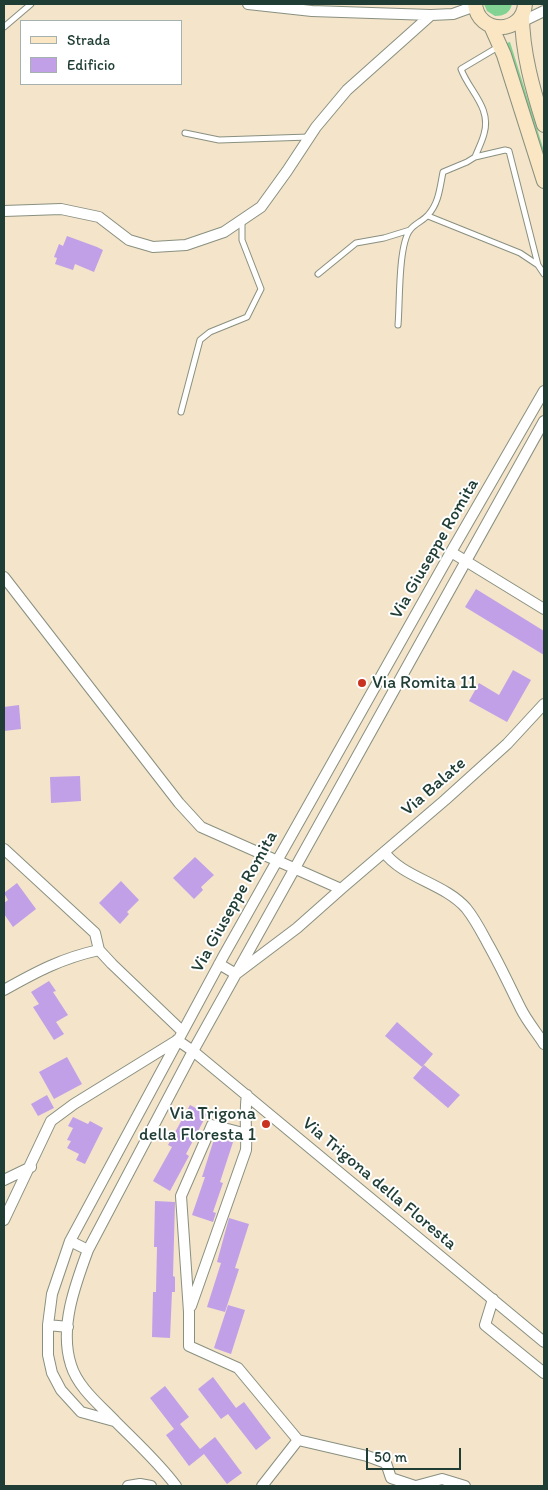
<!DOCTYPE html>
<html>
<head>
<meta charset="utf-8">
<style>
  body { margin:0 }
  #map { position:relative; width:548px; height:1490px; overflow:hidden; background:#f3e4ca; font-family:Itim,sans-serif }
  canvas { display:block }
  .frame { position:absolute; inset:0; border:5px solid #1f3d34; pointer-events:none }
  .legend { position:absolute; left:20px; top:20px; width:162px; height:65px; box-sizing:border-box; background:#fff; border:1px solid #a5b1ae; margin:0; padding:6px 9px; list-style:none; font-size:15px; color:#1f3d34 }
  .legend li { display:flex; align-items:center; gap:10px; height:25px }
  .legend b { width:25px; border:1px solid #a5b1ae }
  .scale { position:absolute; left:366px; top:1448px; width:95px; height:22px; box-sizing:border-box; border:2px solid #1f3d34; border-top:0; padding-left:6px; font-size:15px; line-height:18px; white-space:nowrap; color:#1f3d34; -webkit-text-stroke:4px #fff; paint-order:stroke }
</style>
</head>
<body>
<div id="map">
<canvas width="548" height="1490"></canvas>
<div class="frame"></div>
<ul class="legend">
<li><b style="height:6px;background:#fbe6c4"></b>Strada</li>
<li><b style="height:14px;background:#c2a0e7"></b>Edificio</li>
</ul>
<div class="scale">50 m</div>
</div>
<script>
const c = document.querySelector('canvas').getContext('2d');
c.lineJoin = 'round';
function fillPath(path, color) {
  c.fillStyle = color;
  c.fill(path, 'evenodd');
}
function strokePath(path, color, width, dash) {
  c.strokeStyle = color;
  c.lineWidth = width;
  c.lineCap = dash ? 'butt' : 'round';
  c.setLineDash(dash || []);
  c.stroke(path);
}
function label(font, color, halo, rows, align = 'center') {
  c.font = font + ' Itim,sans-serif';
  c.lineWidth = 4;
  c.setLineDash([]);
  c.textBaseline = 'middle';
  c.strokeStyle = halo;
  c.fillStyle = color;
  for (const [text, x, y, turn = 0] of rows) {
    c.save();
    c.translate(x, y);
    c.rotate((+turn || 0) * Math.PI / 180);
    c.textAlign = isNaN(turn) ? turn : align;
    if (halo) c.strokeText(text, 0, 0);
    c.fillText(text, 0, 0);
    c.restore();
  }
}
const green = new Path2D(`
  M 484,4 L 512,4 C 510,13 504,16 495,16 L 487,11 Z
  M 510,42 L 544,151 L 544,163 L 506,43 Z`);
const building = new Path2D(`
  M 67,236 L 97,247 L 103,250 L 94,272 L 75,264 L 73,270 L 55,264 L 57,258 L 54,257 L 59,244 L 63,246 Z
  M 476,589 L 544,631 L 544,655 L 465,607 Z
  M 513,670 L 531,680 L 507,722 L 469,701 L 479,683 L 499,695 Z
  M 19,705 L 21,729 L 4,731 L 4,707 Z
  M 80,776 L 81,801 L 51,803 L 50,777 Z
  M 195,857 L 214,875 L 201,887 L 203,890 L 194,899 L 173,878 Z
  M 121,881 L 139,900 L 127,912 L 129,914 L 120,924 L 99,903 Z
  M 17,883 L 36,909 L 13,927 L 4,914 L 4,903 L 8,900 L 4,893 Z
  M 49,981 L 56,991 L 53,992 L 68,1015 L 56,1022 L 64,1034 L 54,1040 L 33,1007 L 39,1004 L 31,992 Z
  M 397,1022 L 433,1054 L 422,1067 L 385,1036 Z
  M 67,1057 L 82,1084 L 54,1099 L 39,1072 Z
  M 424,1065 L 460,1095 L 448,1108 L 413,1078 Z
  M 47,1095 L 54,1108 L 38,1116 L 31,1104 Z
  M 190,1105 L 207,1114 L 186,1154 L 189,1156 L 170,1191 L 153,1181 L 172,1147 L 168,1145 Z
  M 73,1117 L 88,1124 L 90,1121 L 103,1128 L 85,1164 L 76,1160 L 79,1154 L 67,1148 L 71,1141 L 67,1140 L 73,1128 L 68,1126 Z
  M 216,1133 L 234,1139 L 220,1182 L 223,1183 L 213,1212 L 216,1213 L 213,1222 L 192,1215 L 205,1177 L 202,1177 Z
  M 155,1201 L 175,1202 L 173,1276 L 175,1277 L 175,1292 L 172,1292 L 170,1338 L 152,1337 L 153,1292 L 156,1292 L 157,1247 L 154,1247 Z
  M 229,1218 L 249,1224 L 235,1268 L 239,1269 L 225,1312 L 207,1307 L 221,1263 L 217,1262 Z
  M 228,1305 L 245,1310 L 231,1354 L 214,1348 Z
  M 213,1377 L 236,1408 L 244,1402 L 271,1438 L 256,1450 L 228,1414 L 221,1419 L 198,1389 Z
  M 165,1386 L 189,1417 L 180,1424 L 200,1449 L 215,1437 L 242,1473 L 227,1484 L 204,1454 L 189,1466 L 166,1435 L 174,1429 L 150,1398 Z`);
const lane = new Path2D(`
  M 4,27 L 31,4
  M 185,133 L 219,140 L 309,137
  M 475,157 C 478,149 482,142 484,134 C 492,108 469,91 461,69 L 498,47
  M 428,216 L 520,253 L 538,265 L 544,274
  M 318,274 L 356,243 L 384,238 L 410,230
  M 398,325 C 400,303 398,246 410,230 C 414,224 423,221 428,215 C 439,203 440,187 443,172 L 467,162 L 475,157 L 505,150 L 509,151 L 538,265
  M 181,412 L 200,340 L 210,332 L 247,317 L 261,289 L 242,240 L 242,220`);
const street = new Path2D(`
  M 248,4 L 312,11 L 431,15 L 453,14 L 475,6
  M 517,24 L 544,11
  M 4,211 L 61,209 L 99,217 L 129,240 L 153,247 L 186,245 L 224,232 L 261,207 L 287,171 L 316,127 L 347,90 L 431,15
  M 451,552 L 544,609
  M 4,577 L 179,803 L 201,827 L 341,889 L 445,800 L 507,744 L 544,704
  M 4,849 L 95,933 L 99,950 L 112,964 L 182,1031
  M 384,852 C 403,878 444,883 466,908 C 475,919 481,931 488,944 C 500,965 510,987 521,1009 C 527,1021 537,1033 544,1044
  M 219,964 L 236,974 L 297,928 L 341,889
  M 4,990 C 36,972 62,958 99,950
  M 177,1040 L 193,1051 L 544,1342
  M 247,1134 L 212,1125 L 181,1196 L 189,1312 L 189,1346 L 238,1368 L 298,1440
  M 4,1180 L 31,1167
  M 4,1220 L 51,1121 L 74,1104 L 176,1041
  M 70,1241 L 88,1250
  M 493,1299 L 485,1325 L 544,1373
  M 191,1306 L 246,1150 C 247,1131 244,1114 247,1095
  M 48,1325 L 68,1327
  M 114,1421 L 81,1412 L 61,1390 L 52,1373 L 48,1355 L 48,1325 L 52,1294 L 70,1241 L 224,955 L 451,552 L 544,391
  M 298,1440 L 367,1456 L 386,1463 L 391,1478 L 415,1486
  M 128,1486 L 140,1484 L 151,1486
  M 176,1486 C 159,1463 137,1443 116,1422 C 100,1405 78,1388 71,1365 C 59,1328 75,1285 88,1250 L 193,1051 L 544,421
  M 262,1486 L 298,1440
  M 416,1486 L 442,1479 L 465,1486`);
const secondary = new Path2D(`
  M 475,4 C 478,35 523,35 525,4
  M 522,15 C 522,52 533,90 544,125
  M 491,26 L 504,55 L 544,181`);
const markers = [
  [362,683,5,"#c8321e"],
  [266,1124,5,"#c8321e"]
];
const streetNames = [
  ["Via Giuseppe Romita",435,549,-60],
  ["Via Balate",434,787,-41],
  ["Via Giuseppe Romita",235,902,-61],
  ["Via Trigona della Floresta",379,1184,40]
];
const poiNames = [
  ["Via Romita 11",372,683],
  ["Via Trigona",256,1114,"right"],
  ["della Floresta 1",256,1135,"right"]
];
fillPath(green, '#82d293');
fillPath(building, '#c2a0e7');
strokePath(lane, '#89907f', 7);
strokePath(street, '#89907f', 12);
strokePath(secondary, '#89907f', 16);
strokePath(lane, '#fff', 5);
strokePath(street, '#fff', 10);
strokePath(secondary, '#fbe6c4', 14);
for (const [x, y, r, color] of markers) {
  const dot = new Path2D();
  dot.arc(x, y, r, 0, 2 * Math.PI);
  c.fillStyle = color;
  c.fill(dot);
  strokePath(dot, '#fff', 2);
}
label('18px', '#1f3d34', '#fff', streetNames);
label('18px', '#1f3d34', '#fff', poiNames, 'left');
</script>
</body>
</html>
